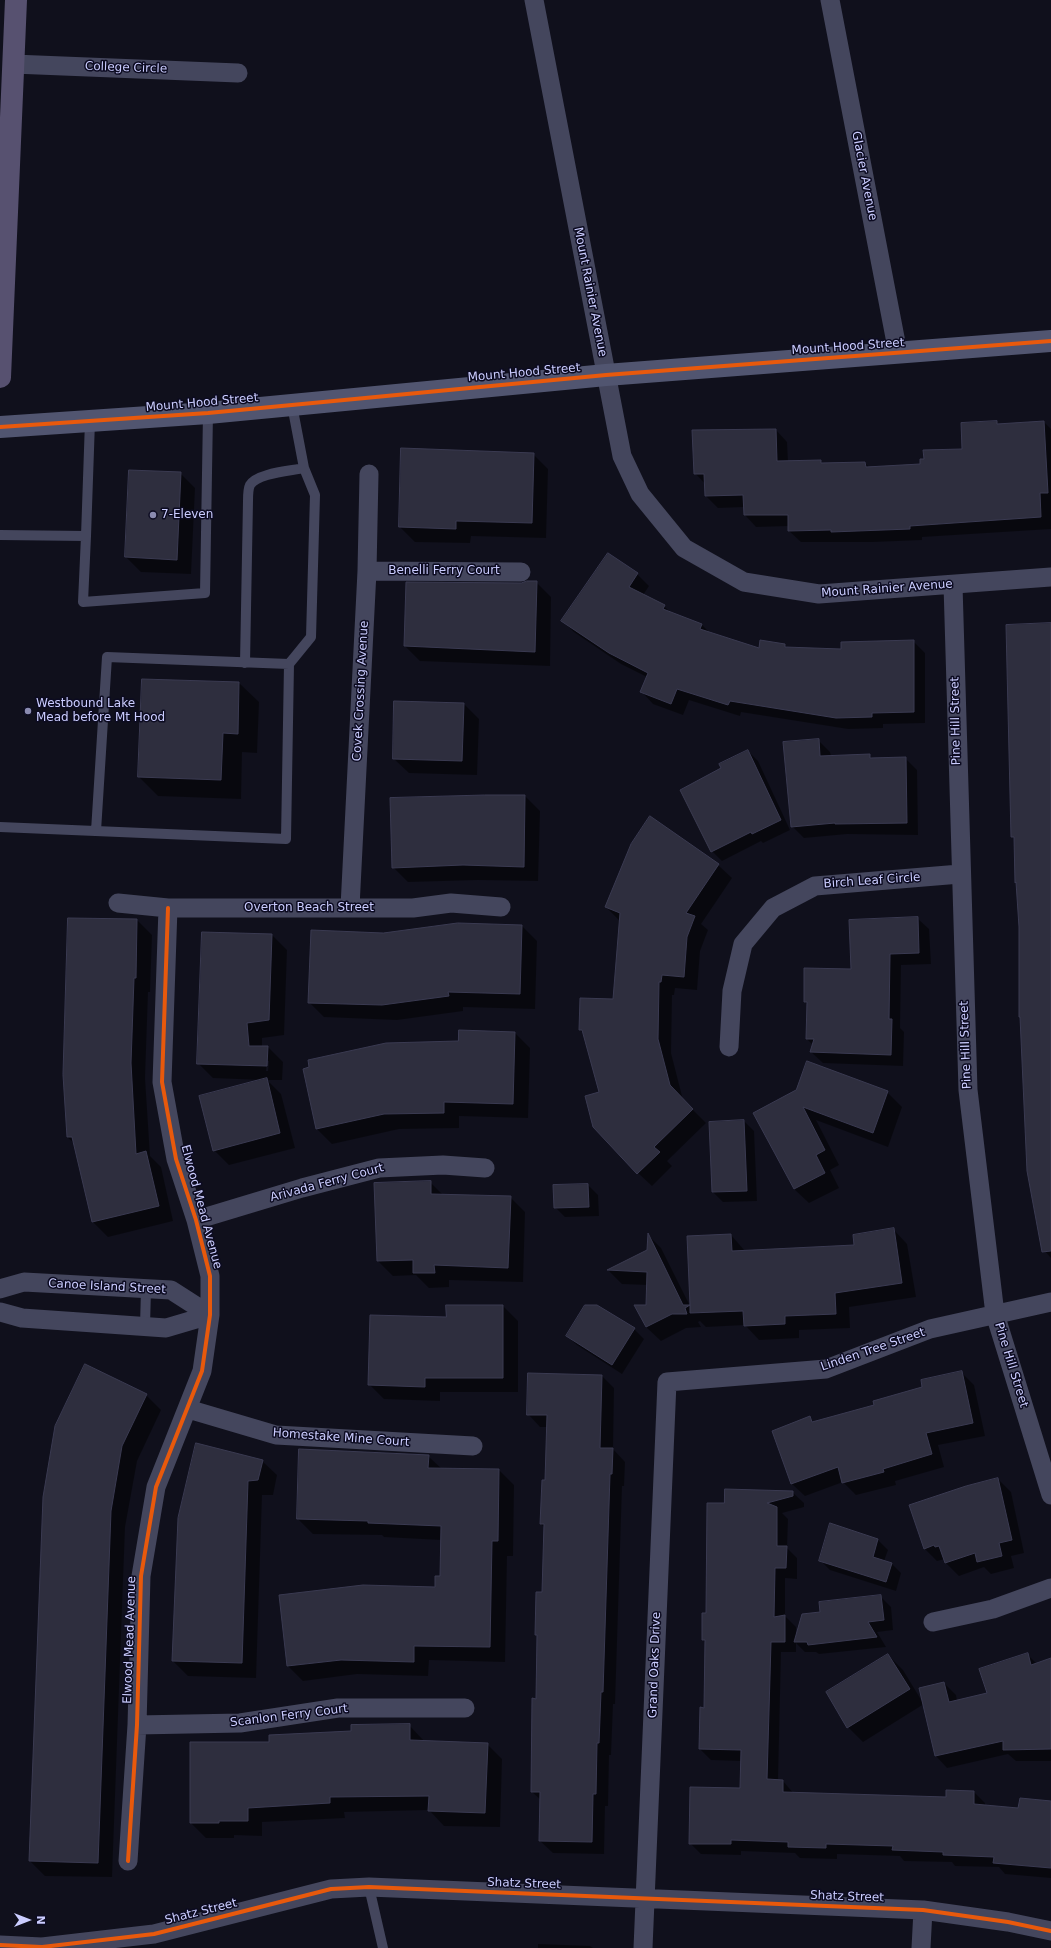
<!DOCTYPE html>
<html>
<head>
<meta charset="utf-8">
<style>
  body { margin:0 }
  #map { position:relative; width:1051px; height:1948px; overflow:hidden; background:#10101c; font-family:"DejaVu Sans",sans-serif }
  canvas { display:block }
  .north { position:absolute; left:8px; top:1900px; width:40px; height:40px; -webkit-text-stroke:3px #0c0b21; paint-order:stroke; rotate:90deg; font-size:11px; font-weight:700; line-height:16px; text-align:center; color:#cbcdff }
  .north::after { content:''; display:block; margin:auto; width:14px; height:18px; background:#cbcdff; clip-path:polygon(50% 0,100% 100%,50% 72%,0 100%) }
</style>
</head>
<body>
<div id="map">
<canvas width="1051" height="1948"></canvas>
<div class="north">N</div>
</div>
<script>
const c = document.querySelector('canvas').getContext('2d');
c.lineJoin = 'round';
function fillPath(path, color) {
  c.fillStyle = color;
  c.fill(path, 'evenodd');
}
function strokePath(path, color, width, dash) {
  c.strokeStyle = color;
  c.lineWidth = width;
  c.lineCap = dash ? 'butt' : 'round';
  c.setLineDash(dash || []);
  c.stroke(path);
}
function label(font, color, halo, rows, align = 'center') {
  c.font = font + ' "DejaVu Sans",sans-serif';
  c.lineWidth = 3;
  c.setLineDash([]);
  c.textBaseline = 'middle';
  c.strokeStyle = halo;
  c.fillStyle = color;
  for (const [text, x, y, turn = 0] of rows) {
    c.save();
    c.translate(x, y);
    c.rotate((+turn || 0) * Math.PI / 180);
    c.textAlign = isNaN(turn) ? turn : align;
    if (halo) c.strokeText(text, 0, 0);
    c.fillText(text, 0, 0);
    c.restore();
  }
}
const shadow = new Path2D(`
  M 996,422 L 998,425 L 1044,422 L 1051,429 L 1051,529 L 922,537 L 922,540 L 873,542 L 801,542 L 789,531 L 789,526 L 756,527 L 745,515 L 744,507 L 718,508 L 706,496 L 706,485 L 695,473 L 776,430 L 787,442 L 788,462 L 821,461 L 823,464 L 865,463 L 870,468 L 921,465 L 963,450 Z
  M 533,454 L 548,469 L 546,538 L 471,536 L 470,543 L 415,542 L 400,527 Z
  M 180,473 L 195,488 L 191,574 L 141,572 L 126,557 Z
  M 637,574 L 649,586 L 643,595 L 664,606 L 671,613 L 702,625 L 710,633 L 760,649 L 785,645 L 789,649 L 842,650 L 913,641 L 925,653 L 925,723 L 883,724 L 883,728 L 848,729 L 741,712 L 740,716 L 689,700 L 683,715 L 653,704 L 642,692 L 647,677 L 621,664 L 574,632 L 563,621 Z
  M 536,582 L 551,597 L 550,666 L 420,661 L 405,646 L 521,584 Z
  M 1051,624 L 1051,1258 L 1043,1249 L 1018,884 L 1016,882 L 1015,839 L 1012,836 Z
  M 142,680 L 239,683 L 259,702 L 257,753 L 242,752 L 241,799 L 158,796 L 139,777 Z
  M 464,704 L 479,719 L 477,775 L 409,773 L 394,759 Z
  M 818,740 L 830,752 L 831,756 L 869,755 L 873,759 L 905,758 L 917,770 L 918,835 L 847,834 L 804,838 L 792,826 Z
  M 748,751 L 758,761 L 790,830 L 763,843 L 761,841 L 722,861 L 712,851 L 723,769 Z
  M 525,796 L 540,811 L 538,881 L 478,880 L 408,882 L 393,867 Z
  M 650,818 L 718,865 L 732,878 L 701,924 L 708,930 L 700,951 L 697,990 L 675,988 L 674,995 L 672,995 L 671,1053 L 683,1100 L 706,1123 L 667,1161 L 672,1166 L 652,1186 L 638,1173 L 600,1093 L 585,1035 L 580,1030 L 614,1000 L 620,921 L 606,907 Z
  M 917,918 L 929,929 L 931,964 L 901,965 L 900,1028 L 904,1032 L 903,1066 L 823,1063 L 811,1052 L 813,1045 L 807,1039 L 808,1005 L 805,1002 L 805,969 L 852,970 Z
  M 137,920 L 152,935 L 150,992 L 148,992 L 145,1078 L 150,1156 L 161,1167 L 173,1221 L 108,1237 L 93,1222 L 74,1143 L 67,1137 Z
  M 522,926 L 537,941 L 535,1009 L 463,1007 L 463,1011 L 397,1020 L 324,1017 L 309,1002 L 383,934 Z
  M 272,935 L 287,950 L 284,1035 L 262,1038 L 262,1047 L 268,1047 L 283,1062 L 282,1080 L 267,1080 L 281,1094 L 295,1148 L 229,1165 L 214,1150 L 262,1080 L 213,1078 L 198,1063 ZM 267,1061 L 269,1061 L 268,1071 L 266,1071 Z
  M 515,1033 L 530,1048 L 528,1118 L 459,1116 L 459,1128 L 399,1129 L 332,1144 L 317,1129 L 459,1042 Z
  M 887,1092 L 902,1107 L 888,1147 L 816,1120 L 839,1165 L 830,1170 L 839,1188 L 809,1203 L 794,1189 L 755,1114 Z
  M 744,1121 L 754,1131 L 757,1201 L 723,1202 L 713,1192 L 710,1123 Z
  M 430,1182 L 444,1196 L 510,1197 L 525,1212 L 523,1282 L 449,1280 L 449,1287 L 429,1288 L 416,1275 L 393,1276 L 378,1261 Z
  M 588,1185 L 598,1195 L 599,1216 L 565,1217 L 555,1207 Z
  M 893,1229 L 907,1244 L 916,1297 L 849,1307 L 850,1328 L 799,1330 L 799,1338 L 759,1340 L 745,1325 L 706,1327 L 700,1321 L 698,1322 L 701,1327 L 686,1328 L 661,1341 L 646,1327 L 636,1306 L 647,1306 L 648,1285 L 622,1284 L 609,1271 L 648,1251 L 648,1235 L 661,1248 L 691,1308 L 731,1235 L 745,1251 L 855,1246 Z
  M 447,1306 L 503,1306 L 518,1321 L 518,1392 L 440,1392 L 440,1401 L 384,1399 L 369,1384 L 447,1318 Z
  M 634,1329 L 644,1339 L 622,1374 L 577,1345 L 567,1336 Z
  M 961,1372 L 974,1385 L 985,1436 L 938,1445 L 944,1467 L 895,1481 L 896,1485 L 856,1495 L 843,1482 L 805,1496 L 792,1484 L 773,1431 L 809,1418 L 814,1422 L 875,1406 Z
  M 602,1376 L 614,1388 L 613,1449 L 625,1462 L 624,1486 L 622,1486 L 615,1704 L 613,1704 L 611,1755 L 609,1755 L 608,1806 L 605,1806 L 604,1854 L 553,1853 L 540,1841 L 541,1800 L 532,1792 L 537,1700 L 538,1637 L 536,1634 L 543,1593 L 545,1528 L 541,1524 L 546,1481 L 548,1427 L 540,1427 L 528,1414 Z
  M 146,1395 L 161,1410 L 137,1461 L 125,1527 L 112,1877 L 45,1876 L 30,1861 L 44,1497 Z
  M 197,1445 L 262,1461 L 277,1475 L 273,1495 L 262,1495 L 256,1678 L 188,1676 L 173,1661 Z
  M 428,1456 L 442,1469 L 499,1470 L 514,1485 L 513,1556 L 507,1556 L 505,1662 L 429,1660 L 428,1676 L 357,1674 L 303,1681 L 288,1666 L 436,1588 L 441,1577 L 441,1540 L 384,1537 L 382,1535 L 313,1534 L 298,1519 Z
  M 998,1479 L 1011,1492 L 1024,1553 L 1011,1556 L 1014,1568 L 991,1574 L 984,1567 L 959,1576 L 946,1563 L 945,1559 L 937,1561 L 924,1548 Z
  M 792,1492 L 804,1503 L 804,1507 L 782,1513 L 788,1519 L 787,1548 L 797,1558 L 797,1579 L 785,1578 L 785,1616 L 796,1627 L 796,1636 L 821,1613 L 881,1597 L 891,1607 L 893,1630 L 877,1632 L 886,1647 L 819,1654 L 816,1652 L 805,1652 L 796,1643 L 796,1652 L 781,1652 L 778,1780 L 783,1781 L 794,1794 L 947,1798 L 974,1792 L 985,1803 L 985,1806 L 1051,1817 L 1051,1878 L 1005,1874 L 999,1867 L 955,1866 L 952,1862 L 904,1861 L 900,1856 L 837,1854 L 837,1859 L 800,1858 L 795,1853 L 741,1851 L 741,1855 L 701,1854 L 690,1843 L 741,1789 L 742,1761 L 711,1760 L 700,1749 L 705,1709 L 706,1643 L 703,1640 L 725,1504 Z
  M 831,1525 L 878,1540 L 888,1550 L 884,1561 L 891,1563 L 901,1573 L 896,1591 L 830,1570 L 820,1560 Z
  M 1027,1654 L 1037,1664 L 1051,1659 L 1051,1761 L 1016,1761 L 1008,1754 L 947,1768 L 936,1756 L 924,1704 L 863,1742 L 848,1727 L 888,1655 L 903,1670 L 923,1703 L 944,1683 L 956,1695 L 957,1701 L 988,1694 Z
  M 409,1725 L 424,1741 L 487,1744 L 502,1759 L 500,1827 L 444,1826 L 429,1810 L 344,1812 L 345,1818 L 262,1822 L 262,1836 L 234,1835 L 234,1838 L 206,1838 L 191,1823 L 270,1743 Z
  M 538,1944 L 590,1946 L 593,1948 L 538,1948 Z`);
const building = new Path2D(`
  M 997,421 L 997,424 L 1044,421 L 1048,493 L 1040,493 L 1041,517 L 910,526 L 910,529 L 831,532 L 831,530 L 788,531 L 788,515 L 744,515 L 743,495 L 705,496 L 704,474 L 694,474 L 692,430 L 776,429 L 777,461 L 821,460 L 821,463 L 865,462 L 866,467 L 920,464 L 920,459 L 924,459 L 923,450 L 962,449 L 961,423 Z
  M 401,448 L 534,453 L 532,523 L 456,521 L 456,529 L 399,527 Z
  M 129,470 L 181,472 L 177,560 L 125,557 Z
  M 608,553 L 638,573 L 629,587 L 665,605 L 663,609 L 702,624 L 700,629 L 759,648 L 760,640 L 785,644 L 785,647 L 841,649 L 841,642 L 914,640 L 914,712 L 872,713 L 872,717 L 836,718 L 730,701 L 728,705 L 677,689 L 671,704 L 640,692 L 648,673 L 609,653 L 561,621 Z
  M 527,581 L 537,581 L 535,652 L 404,646 L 406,582 L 521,583 Z
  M 1051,623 L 1051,1251 L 1042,1252 L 1027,1171 L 1020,1017 L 1019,1017 L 1019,927 L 1016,882 L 1015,883 L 1014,837 L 1011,837 L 1006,625 Z
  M 142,679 L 239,682 L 238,734 L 223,733 L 221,780 L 138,777 Z
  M 394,701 L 464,703 L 462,761 L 393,759 Z
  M 819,739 L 820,756 L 870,754 L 870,758 L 906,757 L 907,823 L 835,824 L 835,823 L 791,827 L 783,742 Z
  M 748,750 L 781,820 L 752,834 L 751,832 L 711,852 L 680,790 L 721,768 L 719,764 Z
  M 485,795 L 525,795 L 524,867 L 463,865 L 392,868 L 390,798 Z
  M 650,816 L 719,864 L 686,913 L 695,916 L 687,937 L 684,977 L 662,975 L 661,982 L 659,982 L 658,1039 L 670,1085 L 693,1109 L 654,1147 L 660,1152 L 637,1174 L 593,1127 L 585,1096 L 599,1092 L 582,1030 L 579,1030 L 580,998 L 613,999 L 620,913 L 605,907 L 631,844 Z
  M 918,917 L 919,953 L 890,954 L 889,1019 L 892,1019 L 891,1055 L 810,1052 L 814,1039 L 806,1039 L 807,1002 L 804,1002 L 804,968 L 851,969 L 849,920 Z
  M 68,918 L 137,919 L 136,978 L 134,978 L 131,1063 L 136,1154 L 146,1151 L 159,1206 L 92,1222 L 72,1137 L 67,1137 L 63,1075 Z
  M 458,923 L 522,925 L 520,994 L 448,992 L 449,996 L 382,1005 L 308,1003 L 311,930 L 383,933 Z
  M 202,932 L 272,934 L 269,1020 L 247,1023 L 249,1046 L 268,1046 L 267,1066 L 197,1064 Z
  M 459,1030 L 515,1032 L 513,1104 L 444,1102 L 444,1113 L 384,1114 L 316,1129 L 303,1069 L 309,1067 L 308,1060 L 386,1043 L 458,1041 Z
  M 807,1061 L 888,1091 L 873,1133 L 803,1107 L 825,1150 L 816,1155 L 825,1173 L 794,1189 L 753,1113 L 796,1090 Z
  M 267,1078 L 280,1133 L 213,1151 L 199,1096 Z
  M 744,1120 L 747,1191 L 712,1192 L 709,1122 Z
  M 431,1181 L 431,1194 L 511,1196 L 508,1268 L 434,1265 L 435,1273 L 413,1273 L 413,1260 L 377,1261 L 374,1183 Z
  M 588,1184 L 589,1207 L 554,1208 L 553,1185 Z
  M 894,1228 L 902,1283 L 835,1293 L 836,1314 L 785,1316 L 785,1324 L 744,1326 L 743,1311 L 690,1313 L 690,1305 L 685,1308 L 687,1314 L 672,1314 L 646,1327 L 634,1305 L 646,1305 L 647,1272 L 607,1270 L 647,1250 L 648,1233 L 683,1305 L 690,1305 L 687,1236 L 731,1234 L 732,1251 L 854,1245 L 853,1235 Z
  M 446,1305 L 503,1305 L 503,1378 L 425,1378 L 425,1387 L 368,1385 L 370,1315 L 446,1317 Z
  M 585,1305 L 597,1305 L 635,1328 L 612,1365 L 566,1336 Z
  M 85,1364 L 147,1394 L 122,1446 L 111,1511 L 98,1863 L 29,1861 L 43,1497 L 55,1426 Z
  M 962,1371 L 973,1423 L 926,1433 L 932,1454 L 883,1469 L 884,1472 L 842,1483 L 838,1467 L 791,1484 L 772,1431 L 810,1416 L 812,1422 L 874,1405 L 873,1401 L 922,1387 L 921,1380 Z
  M 528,1373 L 602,1375 L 600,1448 L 613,1448 L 612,1474 L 610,1474 L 603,1692 L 601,1692 L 599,1743 L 597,1743 L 596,1794 L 593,1794 L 592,1842 L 539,1841 L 540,1792 L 531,1792 L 532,1698 L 536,1699 L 537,1635 L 535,1635 L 536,1592 L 542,1592 L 544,1524 L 540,1524 L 542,1480 L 545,1480 L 547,1415 L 527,1415 Z
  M 196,1443 L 263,1460 L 258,1480 L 248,1481 L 242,1663 L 172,1661 L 178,1518 Z
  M 299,1449 L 429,1455 L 428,1468 L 499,1469 L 498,1541 L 492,1541 L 490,1647 L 414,1646 L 414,1662 L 341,1660 L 287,1666 L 279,1595 L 363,1585 L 435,1587 L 435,1576 L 440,1576 L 441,1526 L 368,1523 L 368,1521 L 297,1519 Z
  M 998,1478 L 1012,1540 L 999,1543 L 1002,1556 L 977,1562 L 975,1553 L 945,1563 L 939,1546 L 935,1547 L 934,1545 L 924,1549 L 909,1505 L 966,1486 Z
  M 725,1489 L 793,1491 L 793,1496 L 767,1503 L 777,1507 L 777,1546 L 787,1546 L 786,1568 L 775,1568 L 774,1617 L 785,1615 L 785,1642 L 771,1642 L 767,1779 L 783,1780 L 783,1792 L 946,1797 L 946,1790 L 974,1791 L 974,1804 L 1018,1808 L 1020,1798 L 1051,1801 L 1051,1868 L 993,1863 L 994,1857 L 943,1855 L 943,1852 L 892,1850 L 893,1846 L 826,1844 L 826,1848 L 788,1847 L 788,1842 L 731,1840 L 731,1844 L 689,1844 L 690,1787 L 740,1788 L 741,1750 L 699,1749 L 700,1707 L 704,1708 L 705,1640 L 702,1640 L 702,1613 L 706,1613 L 707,1503 L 724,1503 Z
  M 830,1523 L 878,1539 L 873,1557 L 892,1563 L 886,1582 L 819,1561 Z
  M 881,1595 L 884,1620 L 868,1622 L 877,1637 L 808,1645 L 807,1642 L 794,1642 L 802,1614 L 820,1612 L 819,1602 Z
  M 1028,1653 L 1031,1665 L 1051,1658 L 1051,1749 L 1003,1750 L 1003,1741 L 935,1756 L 919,1688 L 944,1682 L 949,1702 L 987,1693 L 979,1669 Z
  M 888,1654 L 910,1689 L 847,1728 L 826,1692 Z
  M 410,1724 L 410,1740 L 488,1743 L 485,1813 L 428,1811 L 429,1796 L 330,1797 L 330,1803 L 248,1808 L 248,1821 L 219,1821 L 219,1823 L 190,1823 L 190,1742 L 269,1742 L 269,1735 L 351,1731 L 351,1725 Z`);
const lane = new Path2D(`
  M 0,535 L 86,536 L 90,421
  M 86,536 L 83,602 L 205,593 L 208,413
  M 245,663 L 248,501 C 248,497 248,489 250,485 C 257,473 291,471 304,468
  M 289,664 L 311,637 L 315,495 L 304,468 L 292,405
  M 0,827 L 286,839 L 289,664 L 107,657 L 96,831
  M 145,1326 L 146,1289
  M 369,1887 L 383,1948`);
const street = new Path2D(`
  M 534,0 L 622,456 L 640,494 L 684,548 L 744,582 L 819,594 L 1051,577
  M 830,0 L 898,353
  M 13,64 L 238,73
  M 367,571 L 521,572
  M 953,585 L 968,1090 L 995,1314 L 1051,1495
  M 118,903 L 168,908 L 413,908 L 451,903 L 501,907
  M 350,907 L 367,571 L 369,474
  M 729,1047 L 732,991 L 743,944 L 773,908 L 815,886 L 960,874
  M 196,1220 L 302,1188 L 379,1168 L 443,1165 L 485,1168
  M 0,1289 L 24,1282 L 171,1290 L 210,1315
  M 0,1312 L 22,1318 L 166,1328 L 210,1315
  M 188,1409 L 276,1435 L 473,1446
  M 933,1622 L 993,1609 L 1051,1588
  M 137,1725 L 240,1723 L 338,1708 L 465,1708
  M 128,1861 L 137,1725 L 141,1576 L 156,1487 L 202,1371 L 210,1315 L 210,1276 L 196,1220 L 176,1159 L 162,1082 L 168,908
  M 0,1945 L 42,1947 L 154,1934 L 331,1889 L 369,1887 L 923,1910 L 1008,1922 L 1051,1931
  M 643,1948 L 667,1382 L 826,1369 L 930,1329 L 1051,1302
  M 921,1948 L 923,1910`);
const secondary = new Path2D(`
  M 0,427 L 208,413 L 606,375 L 1051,341`);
const primary = new Path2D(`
  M 0,377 L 16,0`);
const cycleway = new Path2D(`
  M 0,427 L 208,413 L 606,375 L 1051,341
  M 128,1861 L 137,1725 L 141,1576 L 156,1487 L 202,1371 L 210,1315 L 210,1276 L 196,1220 L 176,1159 L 162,1082 L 168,908
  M 0,1945 L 42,1947 L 154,1934 L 331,1889 L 369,1887 L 923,1910 L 1008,1922 L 1051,1931`);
const markers = [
  [153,515,4,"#8a8bb0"],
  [28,711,4,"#8a8bb0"]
];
const streetNames = [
  ["College Circle",126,68,2],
  ["Glacier Avenue",864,176,79],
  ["Mount Rainier Avenue",590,292,79],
  ["Mount Hood Street",848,347,-4],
  ["Mount Hood Street",524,373,-5],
  ["Mount Hood Street",202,403,-5],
  ["Benelli Ferry Court",444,571],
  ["Mount Rainier Avenue",887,589,-4],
  ["Covek Crossing Avenue",361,691,-87],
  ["Pine Hill Street",956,721,-91],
  ["Birch Leaf Circle",872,881,-4],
  ["Overton Beach Street",309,908],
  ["Pine Hill Street",966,1045,-92],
  ["Arivada Ferry Court",327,1183,-15],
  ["Elwood Mead Avenue",201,1207,75],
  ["Canoe Island Street",107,1287,3],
  ["Linden Tree Street",873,1350,-19],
  ["Pine Hill Street",1011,1365,73],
  ["Homestake Mine Court",341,1438,4],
  ["Elwood Mead Avenue",130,1640,-88],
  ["Grand Oaks Drive",655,1665,-88],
  ["Scanlon Ferry Court",289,1716,-7],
  ["Shatz Street",524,1884,2],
  ["Shatz Street",847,1897,2],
  ["Shatz Street",201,1912,-14]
];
const poiNames = [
  ["7-Eleven",161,515],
  ["Westbound Lake",36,704],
  ["Mead before Mt Hood",36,718]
];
fillPath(shadow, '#0007');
fillPath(building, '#2e2e3e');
strokePath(building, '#3a3a51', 1);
strokePath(lane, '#44465d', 10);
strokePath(street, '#44465d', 19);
strokePath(secondary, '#515570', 22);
strokePath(primary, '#575170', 22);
strokePath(cycleway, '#e8590c', 4);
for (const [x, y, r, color] of markers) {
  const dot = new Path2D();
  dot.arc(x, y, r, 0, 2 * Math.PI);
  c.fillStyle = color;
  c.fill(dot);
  strokePath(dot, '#0c0b21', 1.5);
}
label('12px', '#cbcdff', '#0c0b21', streetNames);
label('12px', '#cbcdff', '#0c0b21', poiNames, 'left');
</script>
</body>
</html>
